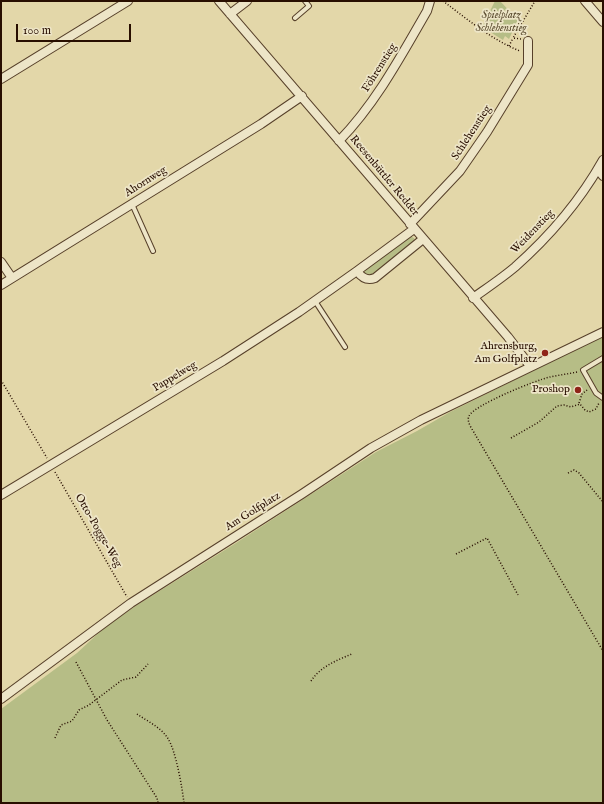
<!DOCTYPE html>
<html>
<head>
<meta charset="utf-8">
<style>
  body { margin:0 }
  #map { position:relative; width:604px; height:804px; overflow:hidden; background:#e3d7a9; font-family:"IM FELL English",serif }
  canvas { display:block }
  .frame { position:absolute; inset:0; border:2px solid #280e00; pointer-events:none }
  .scale { position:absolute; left:16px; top:24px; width:115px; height:18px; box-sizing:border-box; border:2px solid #280e00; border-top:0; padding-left:5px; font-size:12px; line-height:14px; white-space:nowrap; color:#280e00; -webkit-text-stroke:3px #ede5c7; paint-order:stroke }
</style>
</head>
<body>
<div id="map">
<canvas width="604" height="804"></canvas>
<div class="frame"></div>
<div class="scale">100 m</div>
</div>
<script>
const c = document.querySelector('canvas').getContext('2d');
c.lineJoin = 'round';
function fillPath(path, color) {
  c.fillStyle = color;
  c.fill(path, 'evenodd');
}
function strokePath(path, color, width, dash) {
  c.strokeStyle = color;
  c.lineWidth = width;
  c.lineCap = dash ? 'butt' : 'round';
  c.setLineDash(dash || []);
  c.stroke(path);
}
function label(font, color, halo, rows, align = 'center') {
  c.font = font + ' "IM FELL English",serif';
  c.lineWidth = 3.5;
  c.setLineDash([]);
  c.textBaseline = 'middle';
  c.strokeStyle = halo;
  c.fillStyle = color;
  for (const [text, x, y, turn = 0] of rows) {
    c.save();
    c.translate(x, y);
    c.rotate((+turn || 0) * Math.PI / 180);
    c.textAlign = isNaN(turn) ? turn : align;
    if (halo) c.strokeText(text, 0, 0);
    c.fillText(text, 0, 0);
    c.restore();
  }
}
const green = new Path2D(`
  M 495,1 L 500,1 L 518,20 L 509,39 L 505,36 L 503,40 L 482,27 Z
  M 410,236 L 414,238 L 415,241 L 370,277 L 363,272 Z
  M 603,336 L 603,803 L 1,803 L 1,709 L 77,653 L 104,628 L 134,607 L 236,543 L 376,452 L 417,431 L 450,412 Z`);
const path = new Path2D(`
  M 443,1 C 467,19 492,40 520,51
  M 521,39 L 513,38 L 535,1
  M 509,46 L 513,38
  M 577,372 C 568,374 559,375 550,377 C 536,380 474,405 469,416 C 466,422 473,430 476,436 L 603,651
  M 1,380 L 47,458
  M 579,403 L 582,394 L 587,390
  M 511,438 L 539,422 L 557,406 L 564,405 L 571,407 L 580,404 L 585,410 L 589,412 L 596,409 L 599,403
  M 55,472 L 127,597
  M 568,473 L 574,470 L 579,473 L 603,502
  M 456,554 L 487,538 L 518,595
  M 76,662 L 107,720 L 157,798 L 158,803
  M 311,681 C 320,667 337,660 352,654
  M 137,714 C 147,721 160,727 167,737 C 176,750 182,787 184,803
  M 55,738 L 61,725 L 72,721 L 79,710 L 89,705 L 122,680 L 136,677 L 148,664`);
const lane = new Path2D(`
  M 295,18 L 309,6 L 305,1
  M 132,204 L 153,251
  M 315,301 L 345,347
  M 603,358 L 583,370 L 596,393 L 603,398`);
const street = new Path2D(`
  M 219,1 L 508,337 L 530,366
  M 585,1 L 603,22
  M 230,14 L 247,1
  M 1,79 L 128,1
  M 339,141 C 376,103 401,56 427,11 L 430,1
  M 598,170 L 603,176
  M 410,224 L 460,171 L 487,132 L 528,65 L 528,41
  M 1,262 L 12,278
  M 357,271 C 362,278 367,281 375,278 L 423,239
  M 1,285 L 261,124 L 302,96
  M 473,298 C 487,288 502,278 515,267 C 550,236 580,201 603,160
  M 1,495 L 223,361 L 299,312 L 357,271 L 414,229
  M 1,699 L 131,603 L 302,494 L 371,448 L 421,420 L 603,332`);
const markers = [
  [545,353,4,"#8f2418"],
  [578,390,4,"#8f2418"]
];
const parkNames = [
  ["Spielplatz",501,16],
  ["Schlehenstieg",501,29]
];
const streetNames = [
  ["Föhrenstieg",380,68,-58],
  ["Schlehenstieg",472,133,-57],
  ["Reesenbüttler Redder",384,176,50],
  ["Ahornweg",146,182,-32],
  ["Weidenstieg",533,232,-46],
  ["Pappelweg",175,377,-31],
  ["Am Golfplatz",253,512,-32],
  ["Otto-Pogge-Weg",98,531,60]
];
const poiNames = [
  ["Ahrensburg,",537,347],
  ["Am Golfplatz",537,360],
  ["Proshop",570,390]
];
fillPath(green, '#b6bd86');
strokePath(lane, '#57402a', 6);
strokePath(street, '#57402a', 10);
strokePath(path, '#280e00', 1.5, [1, 2]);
strokePath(lane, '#ede5c7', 4);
strokePath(street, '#ede5c7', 8);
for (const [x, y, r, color] of markers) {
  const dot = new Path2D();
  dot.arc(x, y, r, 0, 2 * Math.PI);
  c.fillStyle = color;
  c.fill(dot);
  strokePath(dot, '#ede5c7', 1.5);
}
label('italic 11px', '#5a4b2f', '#ede5c7', parkNames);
label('11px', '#280e00', '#ede5c7', streetNames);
label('11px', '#280e00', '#ede5c7', poiNames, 'right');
</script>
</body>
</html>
